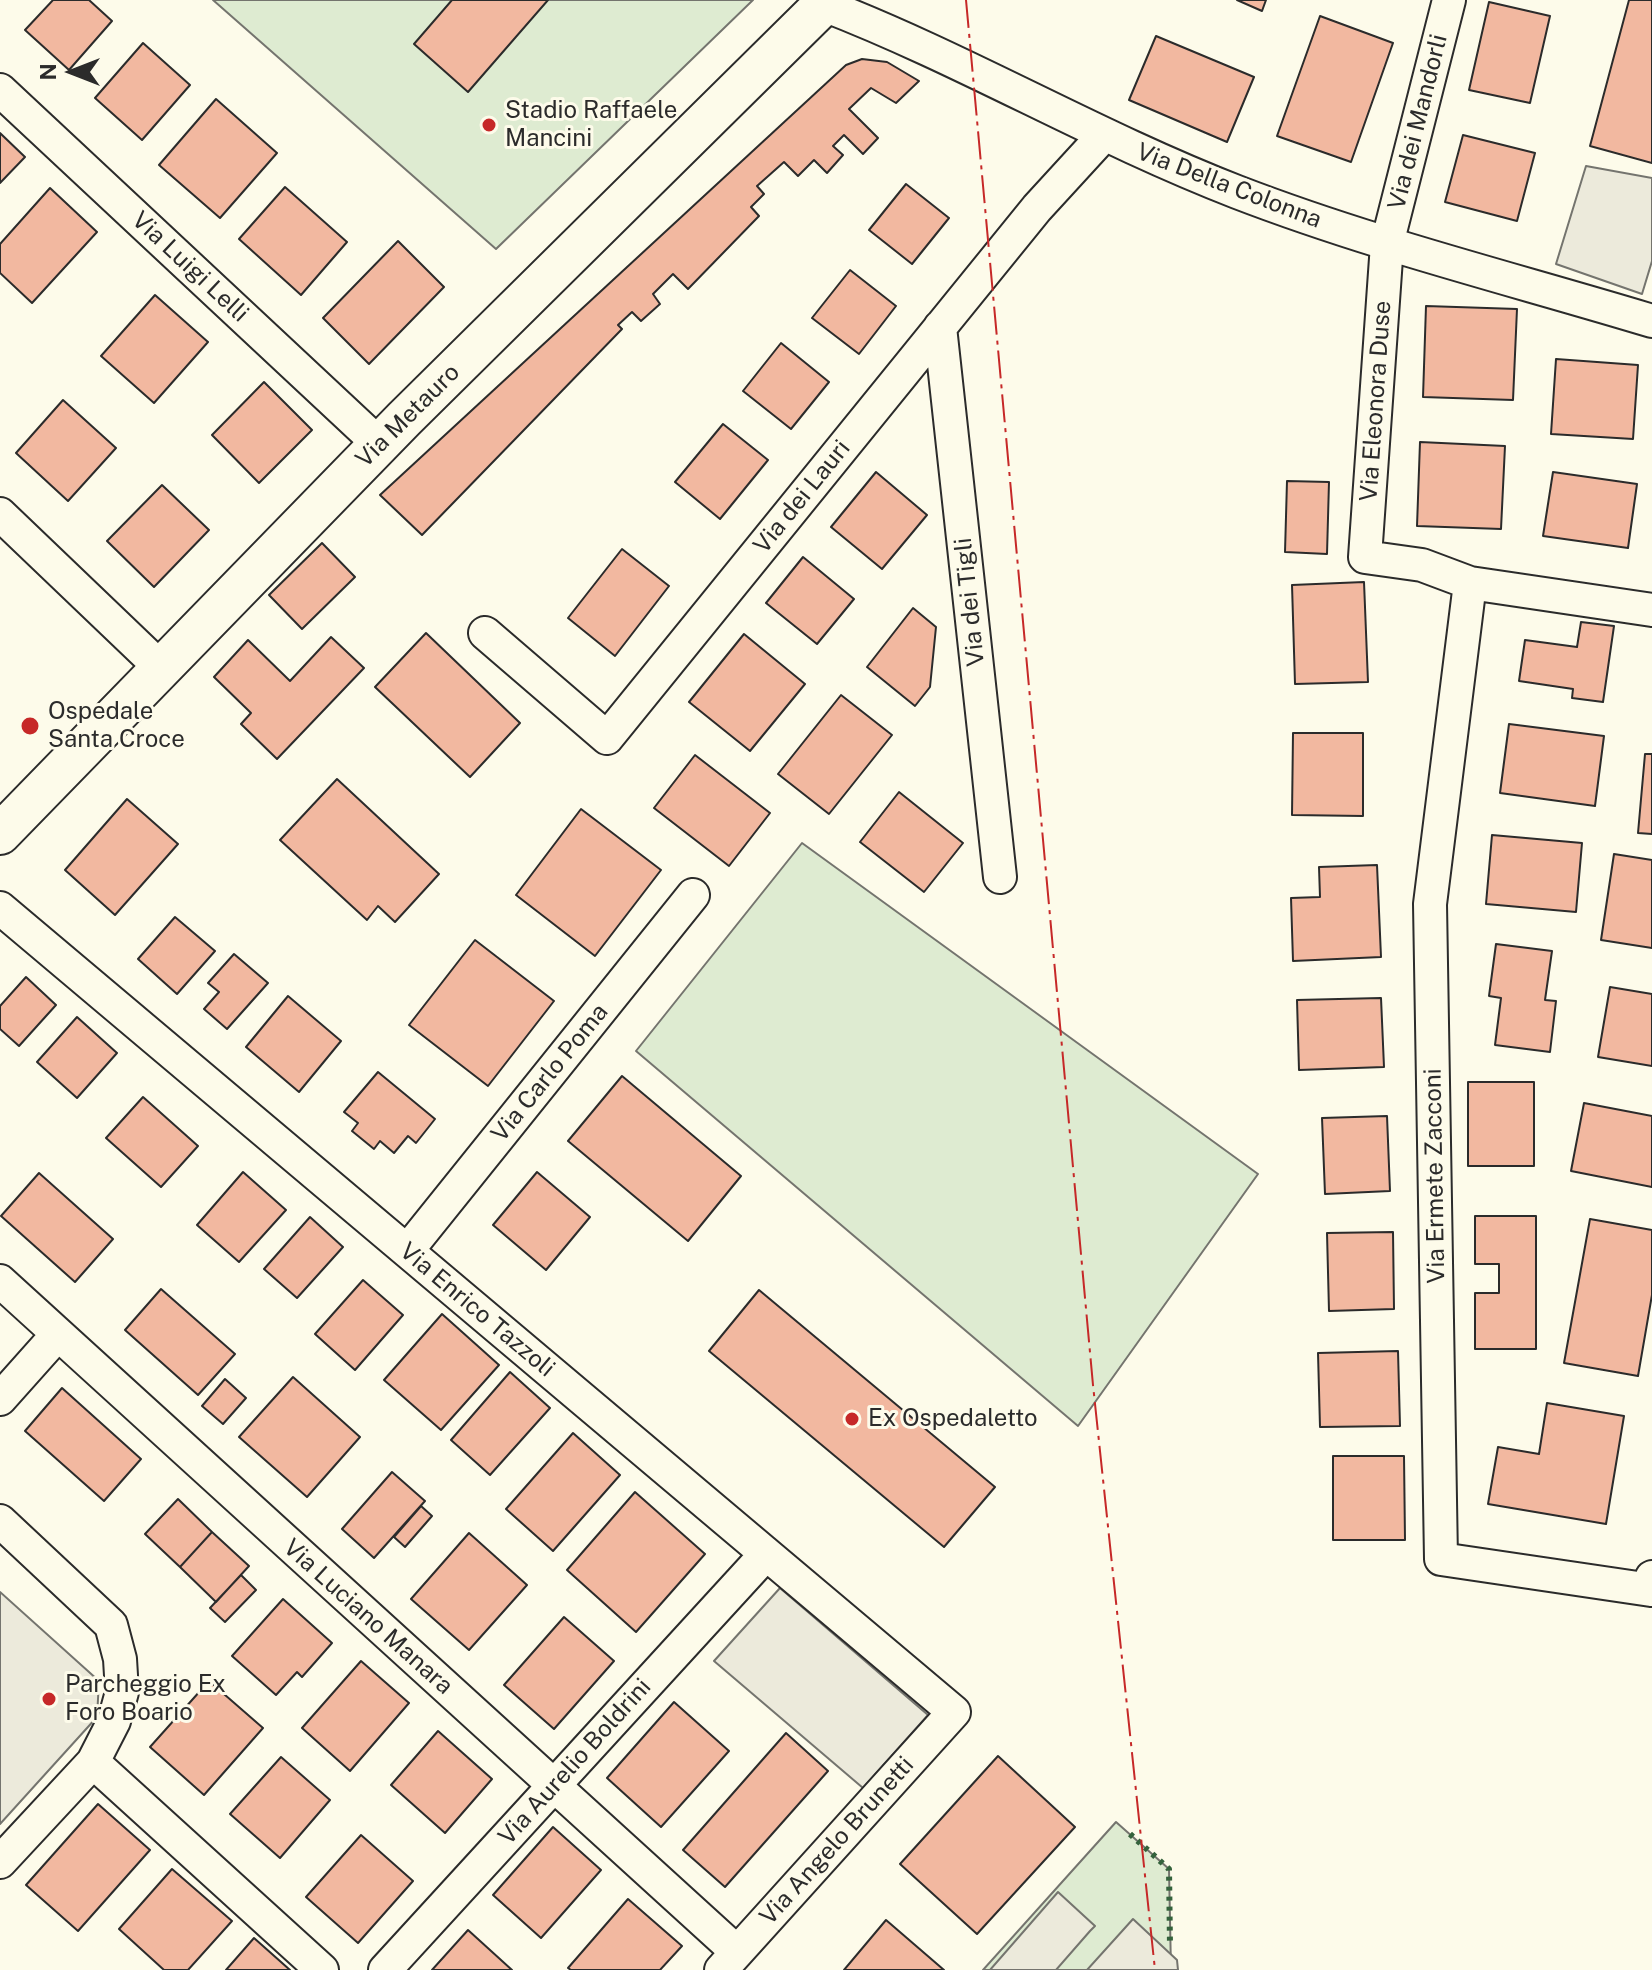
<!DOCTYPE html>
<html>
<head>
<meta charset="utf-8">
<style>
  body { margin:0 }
  #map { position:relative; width:1652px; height:1970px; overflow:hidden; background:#fdfbea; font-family:"Public Sans",sans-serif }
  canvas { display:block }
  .north { position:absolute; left:32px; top:32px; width:80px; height:80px; -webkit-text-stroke:6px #fdfbea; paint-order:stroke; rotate:270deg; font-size:22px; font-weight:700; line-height:32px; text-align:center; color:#2b2b2b }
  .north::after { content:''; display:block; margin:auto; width:28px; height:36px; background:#2b2b2b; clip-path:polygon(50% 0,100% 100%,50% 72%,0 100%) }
</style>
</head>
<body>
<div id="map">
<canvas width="1652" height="1970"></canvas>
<div class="north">N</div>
</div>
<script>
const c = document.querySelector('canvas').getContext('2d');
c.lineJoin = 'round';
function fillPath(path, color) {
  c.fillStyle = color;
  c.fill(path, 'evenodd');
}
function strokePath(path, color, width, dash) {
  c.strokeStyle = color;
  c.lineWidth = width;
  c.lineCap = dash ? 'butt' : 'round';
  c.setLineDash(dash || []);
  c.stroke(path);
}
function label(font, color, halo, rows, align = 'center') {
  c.font = font + ' "Public Sans",sans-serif';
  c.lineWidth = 6;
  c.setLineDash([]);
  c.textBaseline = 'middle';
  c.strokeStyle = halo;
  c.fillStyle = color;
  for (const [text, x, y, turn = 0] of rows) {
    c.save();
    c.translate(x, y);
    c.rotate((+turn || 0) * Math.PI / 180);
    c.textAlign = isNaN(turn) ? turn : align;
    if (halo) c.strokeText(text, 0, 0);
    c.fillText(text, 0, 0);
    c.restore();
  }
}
const green = new Path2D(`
  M 213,0 L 753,0 L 496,249 Z
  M 802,843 L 1258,1174 L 1078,1426 L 636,1051 Z
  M 1116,1822 L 1169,1869 L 1171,1970 L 983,1970 Z`);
const parking = new Path2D(`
  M 1586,166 L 1652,178 L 1652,261 L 1642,294 L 1556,264 Z
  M 780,1588 L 928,1715 L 863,1788 L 714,1661 Z
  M 0,1592 L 99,1681 L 97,1717 L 0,1824 Z
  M 1058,1892 L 1095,1926 L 1090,1931 L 1056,1970 L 990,1970 Z
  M 1133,1919 L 1177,1960 L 1178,1970 L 1087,1970 Z`);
const building = new Path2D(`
  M 53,0 L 89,0 L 112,21 L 69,70 L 25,30 Z
  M 452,0 L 548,0 L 468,92 L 414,44 Z
  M 1237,0 L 1266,0 L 1262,11 Z
  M 1629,0 L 1652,0 L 1652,163 L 1590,146 Z
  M 1489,2 L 1550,16 L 1530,103 L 1469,90 Z
  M 1320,16 L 1393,43 L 1351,162 L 1277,136 Z
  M 1156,36 L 1254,77 L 1227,142 L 1129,100 Z
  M 143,43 L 190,85 L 142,140 L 95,98 Z
  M 862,59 L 887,62 L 919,81 L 896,103 L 871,88 L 849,109 L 878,138 L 863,154 L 844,135 L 833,146 L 843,155 L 827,173 L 814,160 L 798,176 L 784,162 L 757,186 L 764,194 L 751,207 L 759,216 L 688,289 L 673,274 L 653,294 L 660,304 L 641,321 L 632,312 L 618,325 L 622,329 L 422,535 L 380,495 L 846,65 Z
  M 216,99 L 277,153 L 220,218 L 159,165 Z
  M 0,133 L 25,157 L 0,183 Z
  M 1463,135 L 1535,153 L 1517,221 L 1445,202 Z
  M 906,184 L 949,218 L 912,264 L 869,230 Z
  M 285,187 L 347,242 L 301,295 L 239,239 Z
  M 50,188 L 97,232 L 32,303 L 0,273 L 0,244 Z
  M 398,241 L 444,287 L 369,364 L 323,318 Z
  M 850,270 L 896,306 L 859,354 L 812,318 Z
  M 155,295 L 208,342 L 154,403 L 101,356 Z
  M 1426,306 L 1517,309 L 1513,400 L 1423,397 Z
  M 781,343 L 829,382 L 791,429 L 743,391 Z
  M 1556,359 L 1638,365 L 1633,439 L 1551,434 Z
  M 264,382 L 312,430 L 259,483 L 212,435 Z
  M 63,400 L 116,448 L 68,501 L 16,453 Z
  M 723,424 L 768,460 L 720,519 L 675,482 Z
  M 1420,442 L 1505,446 L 1501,529 L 1417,526 Z
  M 876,472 L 927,515 L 882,569 L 831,527 Z
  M 1553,472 L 1637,484 L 1628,548 L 1543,536 Z
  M 1287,481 L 1329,482 L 1327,554 L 1285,552 Z
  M 162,485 L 209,530 L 154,587 L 107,541 Z
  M 322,543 L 355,577 L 302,629 L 269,595 Z
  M 622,549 L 669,586 L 615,656 L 568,618 Z
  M 803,557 L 854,599 L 817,644 L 766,603 Z
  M 1364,582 L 1368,682 L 1295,684 L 1292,585 Z
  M 913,608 L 936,627 L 930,687 L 915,706 L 867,667 Z
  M 1581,622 L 1614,626 L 1603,702 L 1572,698 L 1573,689 L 1519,681 L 1525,640 L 1577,647 Z
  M 426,633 L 520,723 L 470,777 L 375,687 Z
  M 744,634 L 805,684 L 750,751 L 689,702 Z
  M 331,637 L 364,668 L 277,759 L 241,724 L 251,713 L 214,677 L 248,640 L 290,681 Z
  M 841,695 L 892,735 L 829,814 L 778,774 Z
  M 1509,724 L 1604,736 L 1595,806 L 1500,793 Z
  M 1293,733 L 1363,733 L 1363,816 L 1292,815 Z
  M 1645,754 L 1652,754 L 1652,834 L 1638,833 Z
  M 695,755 L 770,813 L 729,866 L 654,808 Z
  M 337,779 L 439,874 L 395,922 L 378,906 L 367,920 L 280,840 Z
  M 899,792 L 963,843 L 924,892 L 860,842 Z
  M 127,799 L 178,844 L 115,915 L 65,870 Z
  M 581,809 L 661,870 L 595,956 L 516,895 Z
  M 1492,835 L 1582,843 L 1576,912 L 1486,904 Z
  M 1614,854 L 1652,860 L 1652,948 L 1601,940 Z
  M 1377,865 L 1381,957 L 1293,961 L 1291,898 L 1320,897 L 1319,867 Z
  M 175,917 L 215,951 L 177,994 L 138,959 Z
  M 475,940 L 554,1001 L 488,1086 L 409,1025 Z
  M 1496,944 L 1552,951 L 1545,1000 L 1556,1001 L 1550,1052 L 1495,1045 L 1501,998 L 1489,996 Z
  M 234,954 L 268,983 L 227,1029 L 204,1009 L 219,992 L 208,983 Z
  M 26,977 L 56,1005 L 19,1046 L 0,1029 L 0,1006 Z
  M 1610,987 L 1652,994 L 1652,1066 L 1598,1057 Z
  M 288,996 L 341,1041 L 299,1092 L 246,1047 Z
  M 1381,998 L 1384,1067 L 1299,1070 L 1297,1000 Z
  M 77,1017 L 117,1053 L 77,1098 L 37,1062 Z
  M 378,1072 L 435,1119 L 416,1143 L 408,1136 L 394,1153 L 380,1141 L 374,1149 L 352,1131 L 358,1123 L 344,1112 Z
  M 622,1076 L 741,1176 L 688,1241 L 568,1141 Z
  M 1468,1082 L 1534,1082 L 1534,1166 L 1468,1166 Z
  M 143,1097 L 198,1146 L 161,1187 L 106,1138 Z
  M 1584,1103 L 1652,1116 L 1652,1187 L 1571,1171 Z
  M 1387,1116 L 1390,1191 L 1325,1194 L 1322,1118 Z
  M 243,1172 L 286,1210 L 239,1262 L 197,1225 Z
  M 537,1172 L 590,1217 L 546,1270 L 493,1225 Z
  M 39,1173 L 113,1239 L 75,1282 L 1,1216 Z
  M 1475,1216 L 1536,1216 L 1536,1349 L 1475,1349 L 1475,1293 L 1499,1293 L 1499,1264 L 1475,1264 Z
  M 310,1217 L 343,1247 L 297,1298 L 264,1269 Z
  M 1590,1219 L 1652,1230 L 1652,1295 L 1638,1376 L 1564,1363 Z
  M 1393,1232 L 1394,1309 L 1329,1311 L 1327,1233 Z
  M 363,1280 L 403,1315 L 355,1370 L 315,1334 Z
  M 161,1289 L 235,1354 L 198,1395 L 125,1330 Z
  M 759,1290 L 995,1487 L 944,1547 L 709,1351 Z
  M 442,1314 L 499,1365 L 441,1430 L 384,1380 Z
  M 1398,1351 L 1400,1426 L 1320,1427 L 1318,1353 Z
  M 510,1372 L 550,1408 L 490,1475 L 451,1440 Z
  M 293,1377 L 360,1437 L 307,1497 L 239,1437 Z
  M 225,1379 L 246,1398 L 223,1424 L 202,1406 Z
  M 62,1388 L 141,1459 L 104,1501 L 25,1431 Z
  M 1547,1403 L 1624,1416 L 1606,1524 L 1488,1504 L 1498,1447 L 1539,1454 Z
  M 573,1433 L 620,1475 L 553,1551 L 506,1509 Z
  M 1333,1456 L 1404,1456 L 1405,1540 L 1333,1540 Z
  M 392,1472 L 425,1501 L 374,1558 L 342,1529 Z
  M 635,1492 L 705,1554 L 636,1632 L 567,1570 Z
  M 178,1499 L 212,1532 L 180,1567 L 145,1534 Z
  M 421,1506 L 432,1516 L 405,1547 L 394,1537 Z
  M 212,1532 L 249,1566 L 216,1602 L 180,1567 Z
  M 469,1533 L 527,1585 L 469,1650 L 411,1599 Z
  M 241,1575 L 256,1590 L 225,1622 L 210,1608 Z
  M 283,1599 L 332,1643 L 302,1677 L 297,1672 L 276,1695 L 232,1656 Z
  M 564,1617 L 614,1661 L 554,1729 L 504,1685 Z
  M 361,1661 L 409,1703 L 350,1771 L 302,1728 Z
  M 209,1681 L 263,1728 L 204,1795 L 150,1747 Z
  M 674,1702 L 729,1751 L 661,1827 L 607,1778 Z
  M 438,1731 L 492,1779 L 445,1833 L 391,1785 Z
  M 786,1733 L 828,1771 L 725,1887 L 683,1850 Z
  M 998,1756 L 1075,1827 L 977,1934 L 900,1864 Z
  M 281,1757 L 330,1800 L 280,1858 L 230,1814 Z
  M 98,1804 L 150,1850 L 78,1931 L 26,1885 Z
  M 553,1827 L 601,1870 L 541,1938 L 493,1895 Z
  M 361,1835 L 413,1881 L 358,1943 L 306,1897 Z
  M 172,1869 L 232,1921 L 188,1970 L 164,1970 L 119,1929 Z
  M 628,1899 L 682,1946 L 660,1970 L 571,1970 L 568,1968 Z
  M 886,1920 L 944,1970 L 844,1970 Z
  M 468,1930 L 512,1970 L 432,1970 Z
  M 254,1938 L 290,1970 L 226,1970 Z`);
const minor = new Path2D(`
  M 1449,0 L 1387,244 L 1365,557 L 1422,565 L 1470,583 L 1652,610
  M 824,5 C 964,59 1095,137 1237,192 C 1372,244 1513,279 1652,321
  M 0,90 L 379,444
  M 940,327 L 1000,877
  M 0,514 L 163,670
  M 1470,583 L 1430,904 L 1441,1559 L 1651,1590 L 1652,1577
  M 485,633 L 607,738 L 1037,208 L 1103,136
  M 0,908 L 954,1712 L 721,1970
  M 407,1251 L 693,895
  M 0,1281 L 737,1952
  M 0,1399 L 58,1334
  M 0,1521 L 111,1625 L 120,1659 L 122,1692 L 114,1721 L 93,1762 L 0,1862
  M 93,1762 L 322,1970
  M 385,1970 L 766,1554`);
const tertiary = new Path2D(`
  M 0,834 L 404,419 L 828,0`);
const hedge = new Path2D(`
  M 1130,1834 L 1169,1869 L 1170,1946`);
const power = new Path2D(`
  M 966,0 L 1093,1385 L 1155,1970`);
const markers = [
  [489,125,8,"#c62828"],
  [30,726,10,"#c62828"],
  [852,1419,8,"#c62828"],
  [49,1699,8,"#c62828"]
];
const poiNames = [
  ["Stadio Raffaele",505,111],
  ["Mancini",505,139],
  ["Ospedale",48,712],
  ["Santa Croce",48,740],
  ["Ex Ospedaletto",868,1419],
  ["Parcheggio Ex",65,1685],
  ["Foro Boario",65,1713]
];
const streetNames = [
  ["Via dei Mandorli",1418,122,-76],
  ["Via Della Colonna",1229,186,21],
  ["Via Luigi Lelli",190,267,43],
  ["Via Eleonora Duse",1376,401,-86],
  ["Via Metauro",408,416,-45],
  ["Via dei Lauri",802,497,-51],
  ["Via dei Tigli",970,602,-96],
  ["Via Carlo Poma",550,1073,-51],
  ["Via Ermete Zacconi",1435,1176,-91],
  ["Via Enrico Tazzoli",477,1310,40],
  ["Via Luciano Manara",368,1617,42],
  ["Via Aurelio Boldrini",575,1762,-48],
  ["Via Angelo Brunetti",837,1841,-48]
];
fillPath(green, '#deebd1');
strokePath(green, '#74746e', 2);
fillPath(parking, '#eceadb');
strokePath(parking, '#74746e', 2);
fillPath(building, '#f2b8a0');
strokePath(building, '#2b2b2b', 2);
strokePath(minor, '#2b2b2b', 36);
strokePath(tertiary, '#2b2b2b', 44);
strokePath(minor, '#fdfbea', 32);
strokePath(tertiary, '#fdfbea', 40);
strokePath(hedge, '#34623c', 6, [4, 6]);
strokePath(power, '#c62828', 2, [28, 6, 4, 6]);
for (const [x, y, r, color] of markers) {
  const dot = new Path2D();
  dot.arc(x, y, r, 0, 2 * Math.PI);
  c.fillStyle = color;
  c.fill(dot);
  strokePath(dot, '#fdfbea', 3);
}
label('24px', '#2b2b2b', '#fdfbea', poiNames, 'left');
label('24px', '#2b2b2b', '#fdfbea', streetNames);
</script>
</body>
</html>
